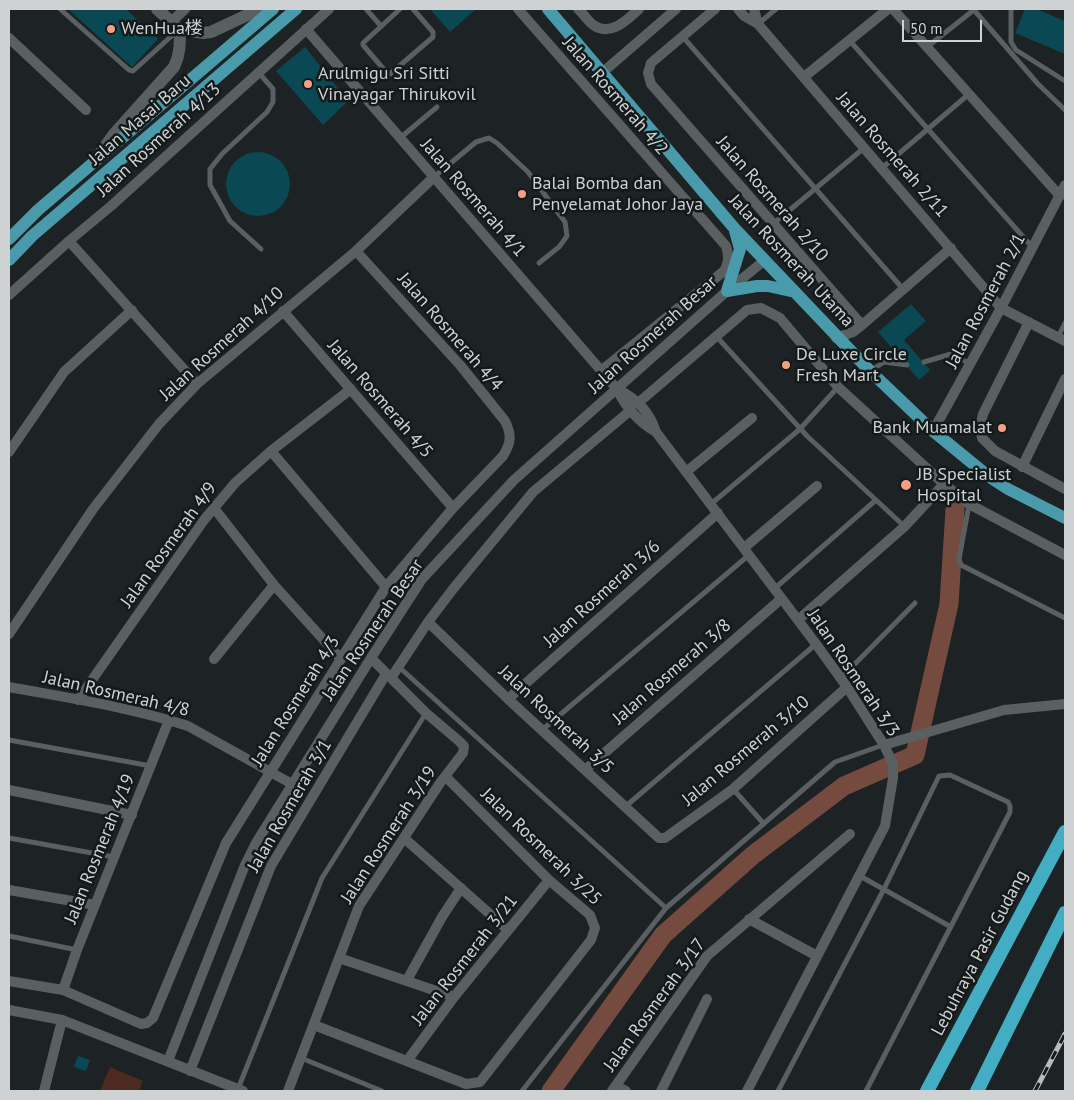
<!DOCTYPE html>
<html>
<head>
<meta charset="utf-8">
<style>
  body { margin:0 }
  #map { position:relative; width:1074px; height:1100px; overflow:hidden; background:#1d2224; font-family:"PT Sans",sans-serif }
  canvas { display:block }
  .frame { position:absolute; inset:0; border:10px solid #cfd2d3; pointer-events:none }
  .scale { position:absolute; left:902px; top:20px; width:80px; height:22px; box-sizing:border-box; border:2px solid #cfd2d3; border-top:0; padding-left:6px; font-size:15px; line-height:18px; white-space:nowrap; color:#cfd2d3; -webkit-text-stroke:4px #14191a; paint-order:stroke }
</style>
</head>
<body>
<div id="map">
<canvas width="1074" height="1100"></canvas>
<div class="frame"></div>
<div class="scale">50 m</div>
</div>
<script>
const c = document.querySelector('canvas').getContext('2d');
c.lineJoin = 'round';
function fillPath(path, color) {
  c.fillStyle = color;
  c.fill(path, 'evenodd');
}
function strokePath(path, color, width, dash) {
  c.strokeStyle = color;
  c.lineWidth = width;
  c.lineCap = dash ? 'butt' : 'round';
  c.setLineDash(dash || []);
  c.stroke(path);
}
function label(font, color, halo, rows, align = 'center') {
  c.font = font + ' "PT Sans","Noto Sans SC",sans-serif';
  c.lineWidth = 5;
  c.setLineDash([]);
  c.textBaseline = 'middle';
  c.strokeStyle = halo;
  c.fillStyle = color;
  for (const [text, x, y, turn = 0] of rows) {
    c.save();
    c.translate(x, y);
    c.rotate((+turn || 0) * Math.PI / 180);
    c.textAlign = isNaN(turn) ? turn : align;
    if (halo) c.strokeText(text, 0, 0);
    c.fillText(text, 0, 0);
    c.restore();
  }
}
const green = new Path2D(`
  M 110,1067 L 143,1081 L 139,1091 L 100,1091 Z`);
const river = new Path2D(`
  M 551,1091 L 663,935 L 753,855 L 844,786 L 915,755 L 949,604 L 955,509`);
const building = new Path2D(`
  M 68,9 L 126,9 L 158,39 L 132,67 Z
  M 430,9 L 476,9 L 450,32 Z
  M 1025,9 L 1036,9 L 1065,21 L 1065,54 L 1015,33 Z
  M 305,47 L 348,101 L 323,125 L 276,71 Z
  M226 184a32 32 0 1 1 64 0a32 32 0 1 1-64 0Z
  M 911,304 L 926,321 L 904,340 L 930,370 L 919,380 L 878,332 Z
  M 78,1056 L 90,1060 L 86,1071 L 74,1067 Z`);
const service = new Path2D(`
  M 60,9 L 129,70 L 133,71 L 177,31
  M 366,9 L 381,26
  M 400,9 L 363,43 L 363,45 L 387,73 L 390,74 L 433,37 L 433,32 L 413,9
  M 1011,9 L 1011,42 L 1016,50 L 1065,81
  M 974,10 L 1038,84 L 1065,110
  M 758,24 L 776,9
  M 683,37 L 903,289
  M 850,41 L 1033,248
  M 927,47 L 975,9
  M 259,73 L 273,89 L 273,102 L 267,112 L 222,154 L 210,169 L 210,185 L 230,221 L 261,249
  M 400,138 L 437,107
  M 882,168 L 969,94
  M 434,177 L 476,142 L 489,138 L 497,143 L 528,172 L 565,222 L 567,236 L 559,247 L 539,263
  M 773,224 L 864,148
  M 716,336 L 807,436 L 904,526
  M 1058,337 L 1065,323
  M 924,362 L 951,354 L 970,364
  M 870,371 L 884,362 L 907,365
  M 711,504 L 800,429 L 838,387
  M 969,505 L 959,559 L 961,565 L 1065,618
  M 774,589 L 876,500
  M 399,667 L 666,908
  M 841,678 L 915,603
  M 542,730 L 749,555
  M 9,740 L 151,766
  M 733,789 L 764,824
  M 626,806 L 816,644
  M 9,838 L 114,857
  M 860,876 L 951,927
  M 9,936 L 77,950
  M 301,1058 L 382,1091
  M 238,1089 L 322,878 L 426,713
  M 522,1091 L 666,908 L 835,762 L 883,745
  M 778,1091 L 884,889 L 939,776 L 950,775 L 1008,802 L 1010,806 L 1010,812 L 866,1091`);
const minor = new Path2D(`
  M 518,9 L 726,246 C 729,256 729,263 724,271 L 601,371
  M 578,9 C 583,13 587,20 592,24 C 610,38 627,20 639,9
  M 715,9 L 651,63 L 648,73 L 651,84 L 862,325
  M 738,9 L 744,16 L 758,24 L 1001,308 L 1065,341
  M 754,9 L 758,24
  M 893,9 L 1060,196
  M 171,22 L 185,9
  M 306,29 L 617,389 C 625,406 639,422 656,432
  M 9,38 L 86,110
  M 603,72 L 676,9
  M 804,77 L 888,9
  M 69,241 L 197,384
  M 9,295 L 69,241 L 111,206 L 329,9
  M 283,311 L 453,508
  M 1029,322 L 983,414 L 980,426 L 982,438 L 995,451 L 1065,489
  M 836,338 L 853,332 L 862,325 L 951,248
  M 617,389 C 636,398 650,412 656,432 L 816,644 L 847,687 L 884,745 L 893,764 L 893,778 L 885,826 L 747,1091
  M 638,403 L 747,310 L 761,308 L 780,318 L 838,387 L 944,484 L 969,504 L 1065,555
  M 933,431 L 1001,308 L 1065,185
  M 271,451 L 386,587
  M 9,452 L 64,372 L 132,310
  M 1022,467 L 1065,379
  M 686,472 L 752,418
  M 214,508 L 274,585 L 341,659
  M 744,548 L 817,486
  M 798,620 L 904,527 L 944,484
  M 428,622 L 508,699 L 659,838 L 665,838 L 733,789 L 847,687
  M 9,634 L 93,509 L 159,424 L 197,384 L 356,251 L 434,177
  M 214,659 L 274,585
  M 391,678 L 428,622 L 453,589 L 533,492 L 631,410
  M 9,687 C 68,698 130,707 188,726 L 292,784
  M 508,699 L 718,513
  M 78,700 L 204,520 L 235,483 L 271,451 L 351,389
  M 884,745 L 1004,710 L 1065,704
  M 585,770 L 781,599
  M 9,790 L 132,815
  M 404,838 L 508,930
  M 9,890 L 95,905
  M 749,919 L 817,956
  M 339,958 L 454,997
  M 407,980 L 442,917 L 461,888
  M 9,981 L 63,990 L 141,1024 L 147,1023 L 153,1018 L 226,843 L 386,587 L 453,508 L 503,456 C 511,443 512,435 505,421 L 460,365 L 356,251
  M 63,990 L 77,950 L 169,720
  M 9,1010 L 62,1020 L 243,1091
  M 314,1025 L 466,1084 L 480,1082 L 591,940 L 595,928 L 590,915 L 549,880 L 446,777
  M 168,1061 L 245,865 L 256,843 L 371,658 L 422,579 L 514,480 L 727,291 L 765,260
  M 407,1061 L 454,997 L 549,880
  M 190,1071 L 271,866 L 386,674
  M 616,1086 L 626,1091
  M 44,1091 L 62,1020
  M 288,1091 L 359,906 L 440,783 L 463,753 L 464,746 L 459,741 L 426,713 L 371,658
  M 612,1091 L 707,956 L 850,834
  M 661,1091 L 707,999`);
const tertiary = new Path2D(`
  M 157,9 L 179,29 L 203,33 L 211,32 L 260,9
  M 99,155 L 114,134 L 174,67 C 180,55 181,43 179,29`);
const primary = new Path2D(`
  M 548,9 L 735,229 L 870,371 L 933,431 L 988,476 L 1008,489 L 1065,518
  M 735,231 L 740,249 L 727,291 L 757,286 L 768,286 L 795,292
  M 9,239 L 38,210 L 273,9
  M 9,260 L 32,236 L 296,9`);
const trunk = new Path2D(`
  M 927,1091 L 1065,832
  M 977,1091 L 1065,913`);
const rail = new Path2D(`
  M 1035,1091 L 1065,1034`);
const markers = [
  [111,29,5,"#f39f85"],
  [308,84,5,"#f39f85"],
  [522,194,5,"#f39f85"],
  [786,365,5,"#f39f85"],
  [1002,428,5,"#f39f85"],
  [906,485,6,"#f39f85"]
];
const poiNames = [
  ["WenHua楼",121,29],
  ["Arulmigu Sri Sitti",318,74],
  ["Vinayagar Thirukovil",318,95],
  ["Balai Bomba dan",532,184],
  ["Penyelamat Johor Jaya",532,205],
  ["De Luxe Circle",796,355],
  ["Fresh Mart",796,376],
  ["Bank Muamalat",992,428,"right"],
  ["JB Specialist",917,475],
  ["Hospital",917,496]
];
const streetNames = [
  ["Jalan Rosmerah 4/2",615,96,49],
  ["Jalan Masai Baru",140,120,-41],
  ["Jalan Rosmerah 4/13",159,140,-42],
  ["Jalan Rosmerah 2/11",892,155,49],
  ["Jalan Rosmerah 4/1",473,198,49],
  ["Jalan Rosmerah 2/10",772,199,49],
  ["Jalan Rosmerah Utama",791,261,47],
  ["Jalan Rosmerah 2/1",986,301,-62],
  ["Jalan Rosmerah 4/4",450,332,49],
  ["Jalan Rosmerah Besar",653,335,-42],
  ["Jalan Rosmerah 4/10",222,344,-42],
  ["Jalan Rosmerah 4/5",380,399,49],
  ["Jalan Rosmerah 4/9",169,545,-54],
  ["Jalan Rosmerah 3/6",602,594,-42],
  ["Jalan Rosmerah Besar",373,630,-56],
  ["Jalan Rosmerah 3/8",672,672,-41],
  ["Jalan Rosmerah 3/3",853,673,56],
  ["Jalan Rosmerah 4/8",116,694,13],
  ["Jalan Rosmerah 4/3",296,701,-58],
  ["Jalan Rosmerah 3/5",556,720,43],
  ["Jalan Rosmerah 3/10",746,751,-40],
  ["Jalan Rosmerah 3/1",290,806,-60],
  ["Jalan Rosmerah 3/19",389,835,-57],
  ["Jalan Rosmerah 3/25",541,847,44],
  ["Jalan Rosmerah 4/19",100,849,-68],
  ["Lebuhraya Pasir Gudang",980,953,-62],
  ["Jalan Rosmerah 3/21",465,960,-52],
  ["Jalan Rosmerah 3/17",655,1005,-54]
];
fillPath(green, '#4c2a20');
strokePath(river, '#744b3e', 19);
fillPath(building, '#0a4854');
strokePath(service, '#5a6062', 5);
strokePath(minor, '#5a6062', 10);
strokePath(tertiary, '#5a6062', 12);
strokePath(primary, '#499aab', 12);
strokePath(trunk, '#43aec3', 14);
strokePath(rail, '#b9bcbd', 5);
strokePath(rail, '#14191a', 3, [9]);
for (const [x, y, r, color] of markers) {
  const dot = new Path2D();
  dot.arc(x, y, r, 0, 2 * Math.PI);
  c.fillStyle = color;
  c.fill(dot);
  strokePath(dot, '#14191a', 2);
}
label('18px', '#cfd2d3', '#14191a', poiNames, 'left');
label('18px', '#cfd2d3', '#14191a', streetNames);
</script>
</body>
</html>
